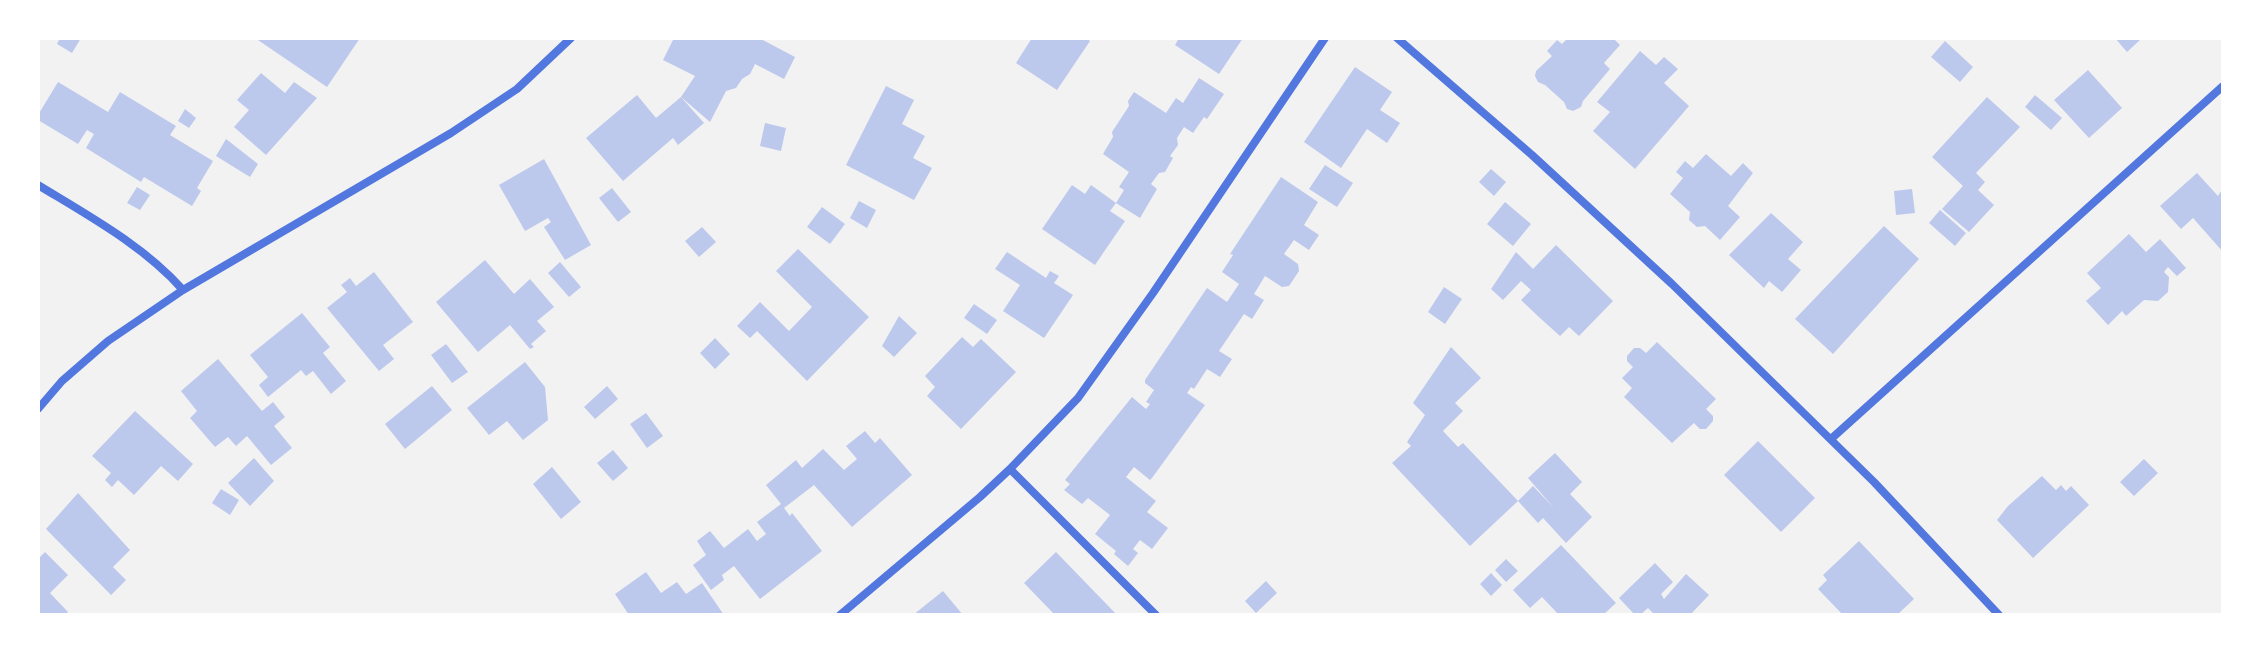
<!DOCTYPE html>
<html>
<head>
<meta charset="utf-8">
<style>
  body { margin:0 }
  #map { position:relative; width:2261px; height:653px; overflow:hidden; background:#f2f2f2; font-family:"Fira Sans Condensed",sans-serif }
  canvas { display:block }
  .frame { position:absolute; inset:0; border:40px solid #fff; pointer-events:none }
</style>
</head>
<body>
<div id="map">
<canvas width="2261" height="653"></canvas>
<div class="frame"></div>
</div>
<script>
const c = document.querySelector('canvas').getContext('2d');
c.lineJoin = 'round';
function fillPath(path, color) {
  c.fillStyle = color;
  c.fill(path, 'evenodd');
}
function strokePath(path, color, width, dash) {
  c.strokeStyle = color;
  c.lineWidth = width;
  c.lineCap = dash ? 'butt' : 'round';
  c.setLineDash(dash || []);
  c.stroke(path);
}
const building = new Path2D(`
  M 60,38 L 81,38 L 72,53 L 57,44 Z
  M 255,38 L 360,38 L 327,87 Z
  M 674,38 L 759,38 L 795,57 L 784,79 L 755,64 L 750,74 L 742,79 L 736,88 L 726,91 L 710,122 L 681,97 L 695,76 L 663,60 Z
  M 1032,38 L 1086,38 L 1090,41 L 1057,90 L 1016,63 Z
  M 1179,38 L 1198,39 L 1243,38 L 1219,74 L 1175,45 Z
  M 1568,38 L 1613,38 L 1620,45 L 1604,63 L 1610,69 L 1583,101 L 1581,107 L 1573,111 L 1567,109 L 1564,102 L 1545,85 L 1538,82 L 1535,76 L 1536,71 L 1552,56 L 1547,51 L 1557,40 L 1562,44 Z
  M 2115,38 L 2138,38 L 2140,40 L 2127,52 Z
  M 1945,41 L 1973,67 L 1960,82 L 1931,57 Z
  M 1640,51 L 1656,65 L 1664,57 L 1678,69 L 1664,83 L 1689,106 L 1635,169 L 1593,131 L 1610,112 L 1597,102 Z
  M 1355,67 L 1392,92 L 1380,110 L 1400,123 L 1387,143 L 1367,129 L 1341,168 L 1304,142 Z
  M 2088,70 L 2122,108 L 2089,138 L 2054,100 Z
  M 261,73 L 285,93 L 294,82 L 317,98 L 266,155 L 234,127 L 249,110 L 237,100 Z
  M 1199,78 L 1224,94 L 1207,119 L 1204,117 L 1193,133 L 1184,127 L 1177,138 L 1178,145 L 1170,156 L 1173,158 L 1165,172 L 1159,173 L 1151,184 L 1157,189 L 1140,218 L 1116,203 L 1124,190 L 1119,187 L 1129,172 L 1103,154 L 1113,137 L 1112,132 L 1129,106 L 1128,101 L 1134,92 L 1166,113 L 1176,98 L 1183,103 Z
  M 58,82 L 108,112 L 120,92 L 176,126 L 170,135 L 213,161 L 197,188 L 201,191 L 192,206 L 144,177 L 141,182 L 86,148 L 94,134 L 87,130 L 78,144 L 38,120 L 38,115 Z
  M 886,86 L 914,100 L 902,124 L 925,136 L 913,158 L 932,168 L 914,200 L 846,165 Z
  M 637,95 L 656,118 L 681,97 L 704,123 L 678,145 L 673,138 L 623,181 L 586,138 Z
  M 2035,95 L 2062,118 L 2051,130 L 2025,107 Z
  M 1987,97 L 2020,127 L 1976,173 L 1985,182 L 1978,190 L 1994,205 L 1969,232 L 1942,209 L 1963,186 L 1932,157 Z
  M 185,109 L 196,118 L 189,128 L 178,121 Z
  M 765,123 L 786,128 L 781,151 L 760,146 Z
  M 226,139 L 258,164 L 250,177 L 216,156 Z
  M 1706,154 L 1731,176 L 1743,163 L 1753,173 L 1728,206 L 1740,217 L 1720,240 L 1705,226 L 1697,227 L 1689,220 L 1690,212 L 1670,194 L 1683,178 L 1676,172 L 1685,161 L 1693,168 Z
  M 544,159 L 591,245 L 565,260 L 544,227 L 551,222 L 548,218 L 525,231 L 499,185 Z
  M 1325,165 L 1353,183 L 1337,207 L 1309,189 Z
  M 1491,169 L 1506,182 L 1494,196 L 1479,182 Z
  M 2197,173 L 2218,196 L 2223,188 L 2223,252 L 2193,218 L 2181,229 L 2160,206 Z
  M 1281,177 L 1318,202 L 1304,225 L 1319,235 L 1309,250 L 1294,240 L 1284,254 L 1298,264 L 1299,271 L 1289,286 L 1282,287 L 1265,276 L 1254,294 L 1264,300 L 1252,319 L 1244,314 L 1219,351 L 1232,359 L 1220,377 L 1207,369 L 1194,389 L 1191,387 L 1187,393 L 1205,405 L 1152,478 L 1150,480 L 1134,467 L 1126,477 L 1156,501 L 1147,512 L 1168,528 L 1152,549 L 1140,540 L 1133,549 L 1138,553 L 1128,566 L 1114,554 L 1116,551 L 1095,534 L 1110,515 L 1088,498 L 1082,504 L 1064,490 L 1070,484 L 1065,480 L 1132,397 L 1146,409 L 1150,404 L 1146,402 L 1154,390 L 1145,383 L 1145,380 L 1207,288 L 1227,302 L 1239,284 L 1222,272 L 1233,255 L 1230,254 Z
  M 1072,185 L 1085,194 L 1091,185 L 1116,203 L 1110,211 L 1125,221 L 1095,265 L 1042,229 Z
  M 137,187 L 150,195 L 140,210 L 127,203 Z
  M 612,188 L 631,212 L 618,222 L 599,198 Z
  M 1912,189 L 1915,213 L 1896,215 L 1894,191 Z
  M 859,201 L 876,210 L 867,228 L 850,218 Z
  M 1505,202 L 1531,224 L 1513,246 L 1487,224 Z
  M 822,207 L 845,224 L 830,244 L 807,227 Z
  M 1940,210 L 1966,233 L 1955,246 L 1929,223 Z
  M 1771,213 L 1803,242 L 1788,259 L 1801,270 L 1782,292 L 1769,281 L 1764,288 L 1729,255 Z
  M 1884,226 L 1919,259 L 1833,354 L 1795,319 Z
  M 702,227 L 716,242 L 699,257 L 685,241 Z
  M 2129,234 L 2146,252 L 2160,239 L 2186,268 L 2177,276 L 2168,267 L 2164,272 L 2169,277 L 2168,292 L 2158,301 L 2144,300 L 2126,316 L 2122,311 L 2108,325 L 2086,301 L 2101,288 L 2087,273 Z
  M 1556,245 L 1613,301 L 1579,336 L 1569,327 L 1560,336 L 1540,318 L 1521,300 L 1531,290 L 1521,281 L 1503,300 L 1491,289 L 1516,252 L 1533,269 Z
  M 798,249 L 869,317 L 807,381 L 757,331 L 750,338 L 737,326 L 760,302 L 789,331 L 812,307 L 776,271 Z
  M 1007,252 L 1046,278 L 1050,271 L 1059,276 L 1054,283 L 1073,295 L 1044,338 L 1003,311 L 1020,285 L 995,269 Z
  M 485,260 L 514,294 L 530,279 L 554,307 L 537,321 L 546,331 L 531,344 L 534,347 L 530,349 L 510,325 L 478,352 L 436,302 Z
  M 560,262 L 581,287 L 569,297 L 548,273 Z
  M 374,272 L 413,322 L 383,345 L 394,359 L 379,371 L 327,308 L 347,292 L 341,285 L 350,278 L 356,286 Z
  M 1444,287 L 1462,299 L 1445,324 L 1428,312 Z
  M 974,304 L 997,320 L 987,334 L 964,318 Z
  M 302,313 L 330,347 L 323,353 L 346,381 L 331,394 L 313,371 L 306,376 L 301,370 L 268,397 L 259,385 L 268,377 L 250,355 Z
  M 899,316 L 917,333 L 894,357 L 882,346 Z
  M 962,337 L 973,347 L 981,339 L 1016,372 L 961,429 L 927,396 L 935,387 L 925,376 Z
  M 715,338 L 730,354 L 715,369 L 700,353 Z
  M 1657,342 L 1716,399 L 1706,409 L 1713,416 L 1713,421 L 1706,429 L 1700,429 L 1694,423 L 1672,443 L 1624,397 L 1632,388 L 1622,378 L 1633,367 L 1627,361 L 1627,356 L 1634,348 L 1640,348 L 1646,353 Z
  M 446,344 L 468,372 L 452,383 L 431,355 Z
  M 1451,347 L 1481,378 L 1455,403 L 1463,411 L 1443,431 L 1458,447 L 1463,443 L 1518,501 L 1533,486 L 1554,508 L 1528,478 L 1555,453 L 1582,482 L 1570,494 L 1592,517 L 1566,543 L 1543,518 L 1538,523 L 1518,501 L 1470,546 L 1392,463 L 1411,446 L 1407,442 L 1425,415 L 1413,403 Z
  M 218,359 L 262,411 L 273,402 L 285,417 L 274,426 L 292,448 L 271,465 L 247,436 L 236,446 L 228,437 L 215,447 L 190,418 L 197,411 L 181,391 Z
  M 525,362 L 545,387 L 548,420 L 523,440 L 507,421 L 489,435 L 467,408 Z
  M 432,386 L 452,410 L 405,449 L 385,424 Z
  M 607,386 L 618,399 L 595,419 L 584,407 Z
  M 135,411 L 193,464 L 178,481 L 161,466 L 134,495 L 118,480 L 112,487 L 105,480 L 111,473 L 92,456 Z
  M 646,413 L 663,436 L 647,448 L 630,424 Z
  M 865,431 L 875,443 L 880,438 L 912,475 L 852,527 L 814,485 L 784,508 L 790,516 L 792,513 L 822,551 L 760,599 L 734,566 L 722,575 L 724,580 L 711,590 L 693,565 L 706,555 L 697,541 L 710,531 L 724,548 L 748,529 L 757,541 L 766,534 L 757,522 L 781,504 L 766,485 L 796,460 L 802,468 L 823,449 L 844,470 L 857,459 L 846,446 Z
  M 1758,441 L 1815,498 L 1781,532 L 1724,475 Z
  M 613,450 L 628,468 L 613,481 L 597,463 Z
  M 254,458 L 274,481 L 250,506 L 228,483 Z
  M 2144,459 L 2158,473 L 2134,496 L 2120,482 Z
  M 552,467 L 581,502 L 561,519 L 533,484 Z
  M 2042,476 L 2056,490 L 2061,485 L 2066,491 L 2071,486 L 2089,505 L 2033,558 L 1997,520 L 2008,506 Z
  M 221,489 L 239,500 L 230,515 L 212,503 Z
  M 78,493 L 130,550 L 113,567 L 126,580 L 111,595 L 46,529 Z
  M 1859,541 L 1914,599 L 1897,615 L 1843,615 L 1818,589 L 1827,580 L 1823,575 Z
  M 1561,545 L 1616,603 L 1603,615 L 1559,615 L 1542,597 L 1530,608 L 1513,590 Z
  M 45,552 L 68,575 L 50,593 L 68,612 L 65,615 L 38,615 L 38,559 Z
  M 1056,552 L 1087,584 L 1117,615 L 1055,615 L 1024,583 Z
  M 1506,559 L 1518,571 L 1506,582 L 1495,570 Z
  M 1655,563 L 1673,582 L 1661,594 L 1664,599 L 1686,574 L 1709,595 L 1690,615 L 1655,615 L 1648,608 L 1640,615 L 1635,615 L 1619,598 Z
  M 646,572 L 661,593 L 677,582 L 686,594 L 702,583 L 724,615 L 629,615 L 615,594 Z
  M 1491,573 L 1502,585 L 1491,596 L 1480,584 Z
  M 1266,581 L 1277,593 L 1256,613 L 1245,601 Z
  M 943,591 L 963,615 L 913,615 Z`);
const minor = new Path2D(`
  M 1397,38 L 1532,155 L 1672,284 L 1874,482 L 1999,615
  M 38,185 C 89,216 144,246 183,290
  M 38,409 L 62,381 L 108,341 L 183,290 L 451,133 L 517,89 L 571,38
  M 1831,439 L 2223,86
  M 1010,469 L 1156,615
  M 840,615 L 980,497 L 1010,469 L 1078,398 L 1153,293 L 1325,38`);
fillPath(building, '#bdc9ec');
strokePath(minor, '#5277de', 8);
</script>
</body>
</html>
